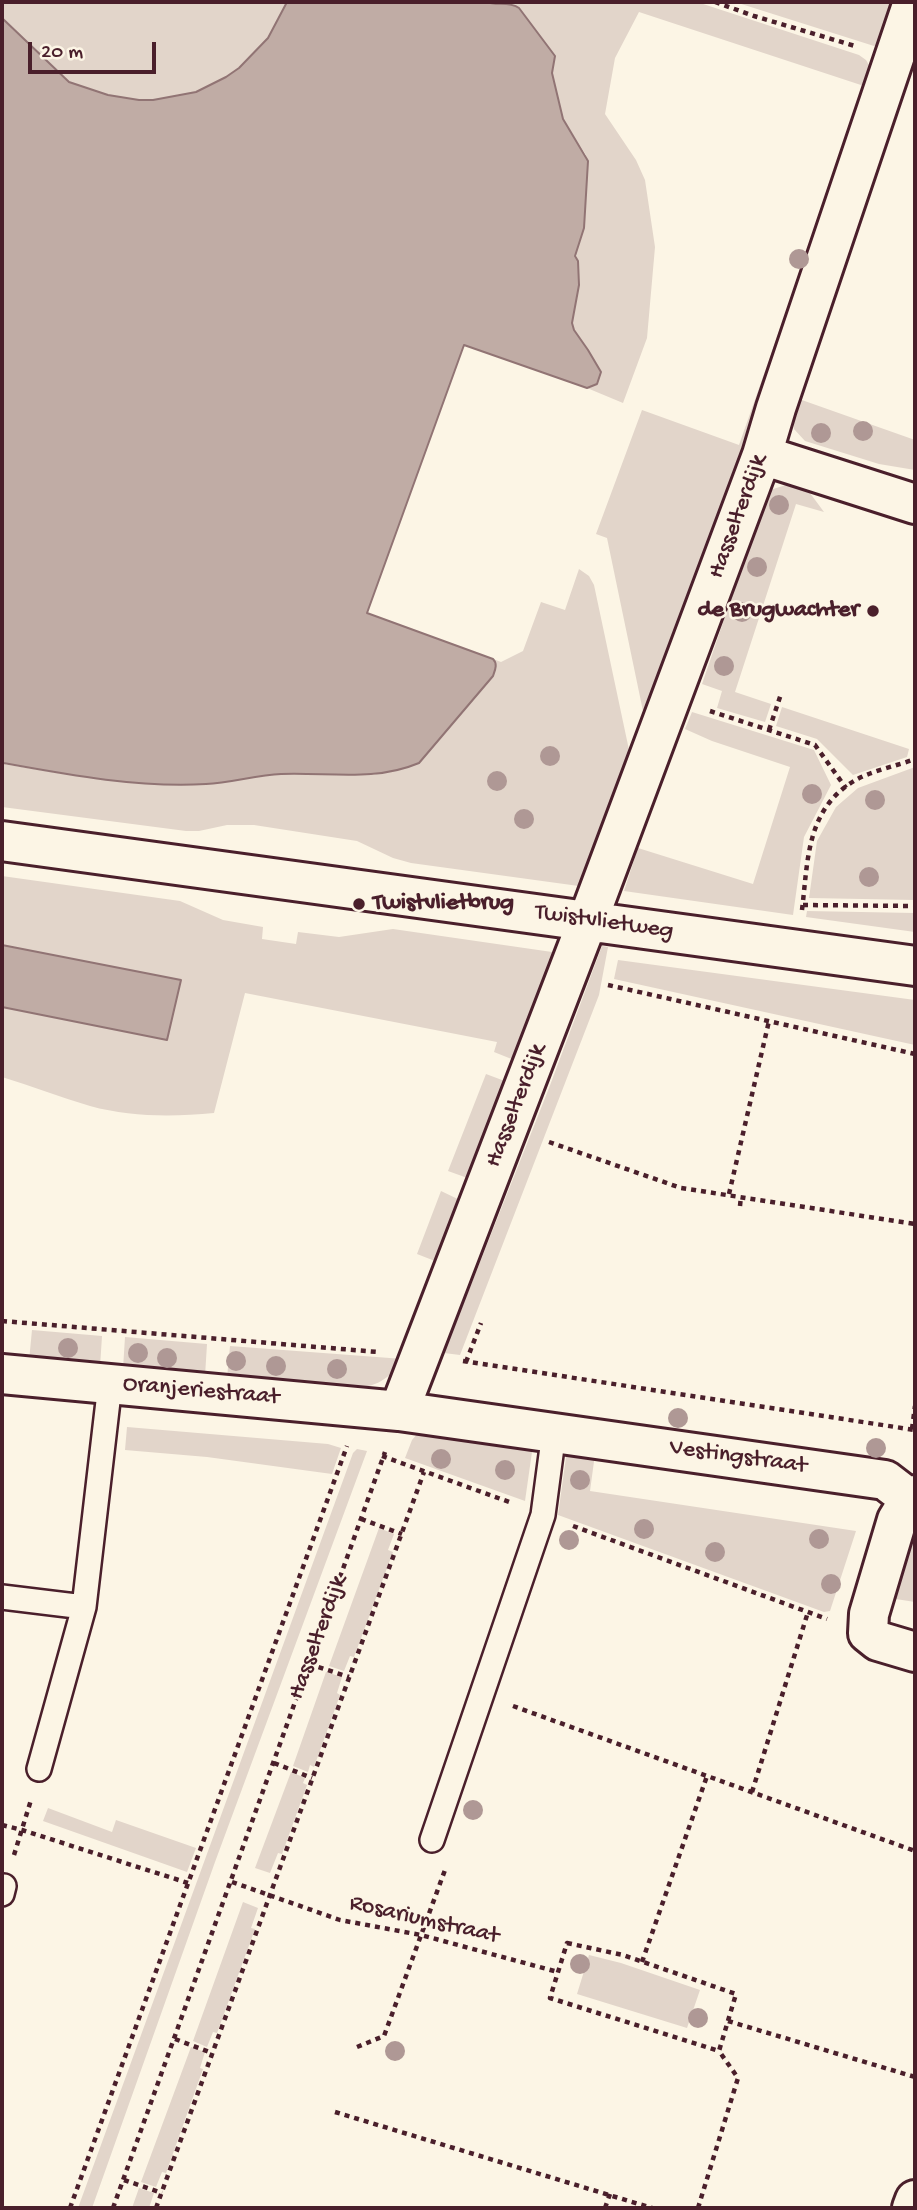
<!DOCTYPE html>
<html>
<head>
<meta charset="utf-8">
<style>
  body { margin:0 }
  #map { position:relative; width:917px; height:2210px; overflow:hidden; background:#fcf5e5; font-family:"Gochi Hand",sans-serif }
  canvas { display:block }
  .frame { position:absolute; inset:0; border:4px solid #4a1f2b; pointer-events:none }
  .scale { position:absolute; left:28px; top:42px; width:128px; height:32px; box-sizing:border-box; border:4px solid #4a1f2b; border-top:0; padding-left:9px; font-size:21px; line-height:24px; white-space:nowrap; color:#4a1f2b; -webkit-text-stroke:5px #fcf5e5; paint-order:stroke }
</style>
</head>
<body>
<div id="map">
<canvas width="917" height="2210"></canvas>
<div class="frame"></div>
<div class="scale">20 m</div>
</div>
<script>
const c = document.querySelector('canvas').getContext('2d');
c.lineJoin = 'round';
function fillPath(path, color) {
  c.fillStyle = color;
  c.fill(path, 'evenodd');
}
function strokePath(path, color, width, dash) {
  c.strokeStyle = color;
  c.lineWidth = width;
  c.lineCap = dash ? 'butt' : 'round';
  c.setLineDash(dash || []);
  c.stroke(path);
}
function label(font, color, halo, rows, align = 'center') {
  c.font = font + ' "Gochi Hand",sans-serif';
  c.lineWidth = 5;
  c.setLineDash([]);
  c.textBaseline = 'middle';
  c.strokeStyle = halo;
  c.fillStyle = color;
  for (const [text, x, y, turn = 0] of rows) {
    c.save();
    c.translate(x, y);
    c.rotate((+turn || 0) * Math.PI / 180);
    c.textAlign = isNaN(turn) ? turn : align;
    if (halo) c.strokeText(text, 0, 0);
    c.fillText(text, 0, 0);
    c.restore();
  }
}
const green = new Path2D(`
  M 2,2 L 287,2 L 268,38 L 239,68 L 226,77 L 196,92 L 153,100 L 139,100 L 108,95 L 69,82 L 2,18 Z
  M 486,2 L 697,2 L 859,55 L 866,60 L 872,70 L 867,87 L 639,12 L 615,58 L 605,114 L 636,160 L 645,180 L 655,247 L 647,338 L 623,403 L 587,388 L 592,387 L 601,372 L 588,350 L 574,330 L 572,323 L 579,285 L 576,252 L 584,228 L 588,166 L 586,155 L 563,119 L 552,73 L 555,56 L 507,4 L 497,5 Z
  M 735,2 L 894,2 L 881,44 L 874,46 Z
  M 789,303 L 794,305 L 650,718 L 644,716 L 607,538 L 596,534 L 642,410 L 739,445 Z
  M 799,399 L 915,440 L 915,470 L 879,464 L 805,441 L 794,429 L 793,417 Z
  M 786,485 L 807,489 L 824,512 L 796,504 L 735,692 L 771,704 L 765,722 L 717,708 L 722,691 L 702,684 L 767,494 L 773,489 Z
  M 579,569 L 589,576 L 594,585 L 632,764 L 586,887 L 411,863 L 393,858 L 357,841 L 254,825 L 227,825 L 199,831 L 186,831 L 2,807 L 2,761 L 3,764 L 58,773 L 138,783 L 206,784 L 280,774 L 374,775 L 426,755 L 495,661 L 493,659 L 501,662 L 523,651 L 541,602 L 565,610 Z
  M 782,707 L 909,749 L 907,757 L 853,775 L 817,739 L 776,726 Z
  M 692,712 L 814,750 L 831,785 L 804,837 L 793,915 L 624,891 L 638,848 L 753,884 L 790,767 L 712,741 L 685,729 Z
  M 915,767 L 915,900 L 809,898 L 817,841 L 836,807 L 858,788 Z
  M 2,876 L 180,901 L 223,920 L 263,927 L 262,939 L 296,944 L 298,932 L 339,937 L 393,929 L 559,953 L 519,1062 L 494,1052 L 497,1042 L 245,993 L 214,1113 C 172,1117 130,1117 90,1106 C 60,1097 31,1086 2,1077 L 2,1007 L 167,1040 L 180,981 L 2,945 Z
  M 807,911 L 915,913 L 915,932 L 806,917 Z
  M 602,946 L 608,947 L 599,995 L 460,1355 L 444,1353 L 549,1088 Z
  M 618,960 L 915,1000 L 915,1045 L 614,979 Z
  M 486,1074 L 510,1083 L 473,1180 L 448,1171 Z
  M 441,1191 L 464,1202 L 440,1263 L 417,1254 Z
  M 32,1330 L 102,1336 L 100,1367 L 29,1361 Z
  M 125,1337 L 207,1344 L 205,1376 L 123,1369 Z
  M 230,1346 L 403,1359 C 390,1379 375,1388 352,1388 L 227,1378 Z
  M 127,1427 L 328,1444 L 341,1448 L 332,1474 L 207,1457 L 125,1450 Z
  M 418,1433 L 533,1445 L 525,1501 L 405,1458 L 412,1440 Z
  M 357,1449 L 367,1451 L 215,1862 L 92,2208 L 78,2208 L 353,1453 Z
  M 567,1450 L 595,1454 L 590,1491 L 856,1531 L 830,1611 L 824,1612 L 558,1515 Z
  M 379,1528 L 394,1534 L 388,1550 L 393,1552 L 354,1657 L 350,1656 L 344,1671 L 329,1666 Z
  M 915,1533 L 915,1602 L 883,1597 L 902,1542 Z
  M 326,1672 L 342,1677 L 337,1693 L 340,1695 L 314,1767 L 310,1765 L 308,1772 L 293,1766 Z
  M 291,1772 L 305,1778 L 303,1783 L 307,1785 L 282,1854 L 278,1853 L 270,1873 L 255,1868 Z
  M 48,1808 L 112,1832 L 116,1820 L 196,1848 L 187,1872 L 43,1821 Z
  M 243,1902 L 258,1908 L 251,1928 L 255,1929 L 217,2033 L 213,2032 L 207,2047 L 193,2041 Z
  M 589,1955 L 621,1963 L 700,1990 L 687,2028 L 577,1994 Z
  M 191,2047 L 205,2052 L 200,2068 L 203,2069 L 166,2173 L 162,2172 L 156,2187 L 141,2182 Z
  M 139,2188 L 154,2193 L 149,2208 L 132,2208 Z`);
const water = new Path2D(`
  M 287,2 L 486,2 C 497,6 509,1 519,8 L 555,56 L 552,73 L 563,119 L 588,161 L 584,228 L 575,256 L 578,261 L 579,285 L 572,323 L 574,330 L 588,350 L 601,372 L 597,384 L 587,388 L 464,345 L 367,613 L 493,659 C 498,664 495,670 493,676 L 419,763 C 374,782 328,772 281,774 C 256,775 231,783 206,784 C 139,788 69,775 3,763 L 2,18 L 69,82 L 108,95 L 139,100 L 153,100 L 196,92 L 226,77 L 239,68 L 268,38 Z
  M 2,945 L 181,980 L 167,1040 L 2,1007 Z`);
const path = new Path2D(`
  M 715,2 L 754,16 L 855,46
  M 710,711 L 815,745 L 846,788
  M 769,730 L 781,694
  M 803,905 L 915,906
  M 802,910 C 808,861 806,810 854,781 C 870,771 897,766 915,759
  M 608,985 L 915,1054
  M 549,1142 L 681,1188 L 915,1224
  M 729,1194 L 769,1021
  M 740,1206 L 741,1196
  M 2,1321 L 378,1352
  M 463,1361 L 915,1430
  M 466,1362 L 481,1323
  M 912,1429 L 915,1406
  M 382,1456 L 512,1503
  M 361,1519 L 402,1534
  M 573,1526 L 827,1619
  M 309,1664 L 349,1677
  M 513,1706 L 915,1851
  M 274,1763 L 312,1778
  M 752,1792 L 808,1612
  M 2,1825 L 22,1830 L 188,1883
  M 14,1855 L 31,1800
  M 232,1882 L 340,1920 L 421,1935 L 558,1972
  M 567,1943 L 623,1955 L 736,1994 L 719,2051 L 550,1998 Z
  M 642,1962 L 707,1776
  M 728,2021 L 915,2077
  M 175,2039 L 212,2053
  M 357,2047 L 384,2036 L 445,1870
  M 335,2112 L 652,2208
  M 124,2180 L 162,2193
  M 70,2208 L 347,1446
  M 113,2208 L 385,1452
  M 156,2208 L 424,1472
  M 605,2208 L 610,2194
  M 698,2208 L 738,2078 L 719,2051`);
const service = new Path2D(`
  M 2,1597 L 84,1607 L 39,1769
  M 84,1607 L 110,1384
  M 432,1840 L 543,1515 L 554,1432
  M 2,1894 L 4,1886`);
const minor = new Path2D(`
  M 762,455 L 915,504
  M 2,841 L 915,966
  M 2,1374 L 399,1411 L 885,1480 L 910,1499 L 915,1495
  M 399,1411 L 588,920 L 762,455 L 776,408 L 913,2
  M 910,1499 L 897,1520 L 869,1614 L 868,1633 L 878,1641 L 915,1652
  M 912,2208 L 915,2200`);
const trees = [
  [799,259],
  [863,431],
  [821,433],
  [779,505],
  [757,567],
  [742,612],
  [724,666],
  [550,756],
  [497,781],
  [812,794],
  [875,800],
  [524,819],
  [869,877],
  [68,1348],
  [138,1353],
  [167,1358],
  [236,1361],
  [276,1366],
  [337,1369],
  [678,1418],
  [876,1448],
  [441,1459],
  [505,1470],
  [580,1480],
  [644,1529],
  [819,1539],
  [569,1540],
  [715,1552],
  [831,1584],
  [473,1810],
  [580,1964],
  [698,2018],
  [395,2051]
];
const markers = [
  [873,611,7,"#4a1f2b"],
  [359,904,7,"#4a1f2b"]
];
const streetNames = [
  ["Hasselterdijk",739,517,-70],
  ["Twistvlietweg",604,923,8],
  ["Hasselterdijk",517,1106,-69],
  ["Oranjeriestraat",201,1392,5],
  ["Vestingstraat",738,1458,8],
  ["Hasselterdijk",319,1638,-70],
  ["Rosariumstraat",424,1921,13]
];
const poiNames = [
  ["de Brugwachter",859,611],
  ["Twistvlietbrug",373,904,"left"]
];
fillPath(green, '#e2d5ca');
fillPath(water, '#c0aca5');
strokePath(water, '#917474', 2);
strokePath(service, '#4a1f2b', 28);
strokePath(minor, '#4a1f2b', 44);
strokePath(path, '#4a1f2b', 4.5, [5, 5]);
strokePath(service, '#fcf5e5', 23);
strokePath(minor, '#fcf5e5', 38);
c.fillStyle = '#af9895';
for (const [x, y] of trees) {
  c.beginPath();
  c.arc(x, y, 10, 0, 2 * Math.PI);
  c.fill();
}
for (const [x, y, r, color] of markers) {
  const dot = new Path2D();
  dot.arc(x, y, r, 0, 2 * Math.PI);
  c.fillStyle = color;
  c.fill(dot);
  strokePath(dot, '#fcf5e5', 2.5);
}
label('24px', '#4a1f2b', '#fcf5e5', streetNames);
label('bold 24px', '#4a1f2b', '#fcf5e5', poiNames, 'right');
</script>
</body>
</html>
